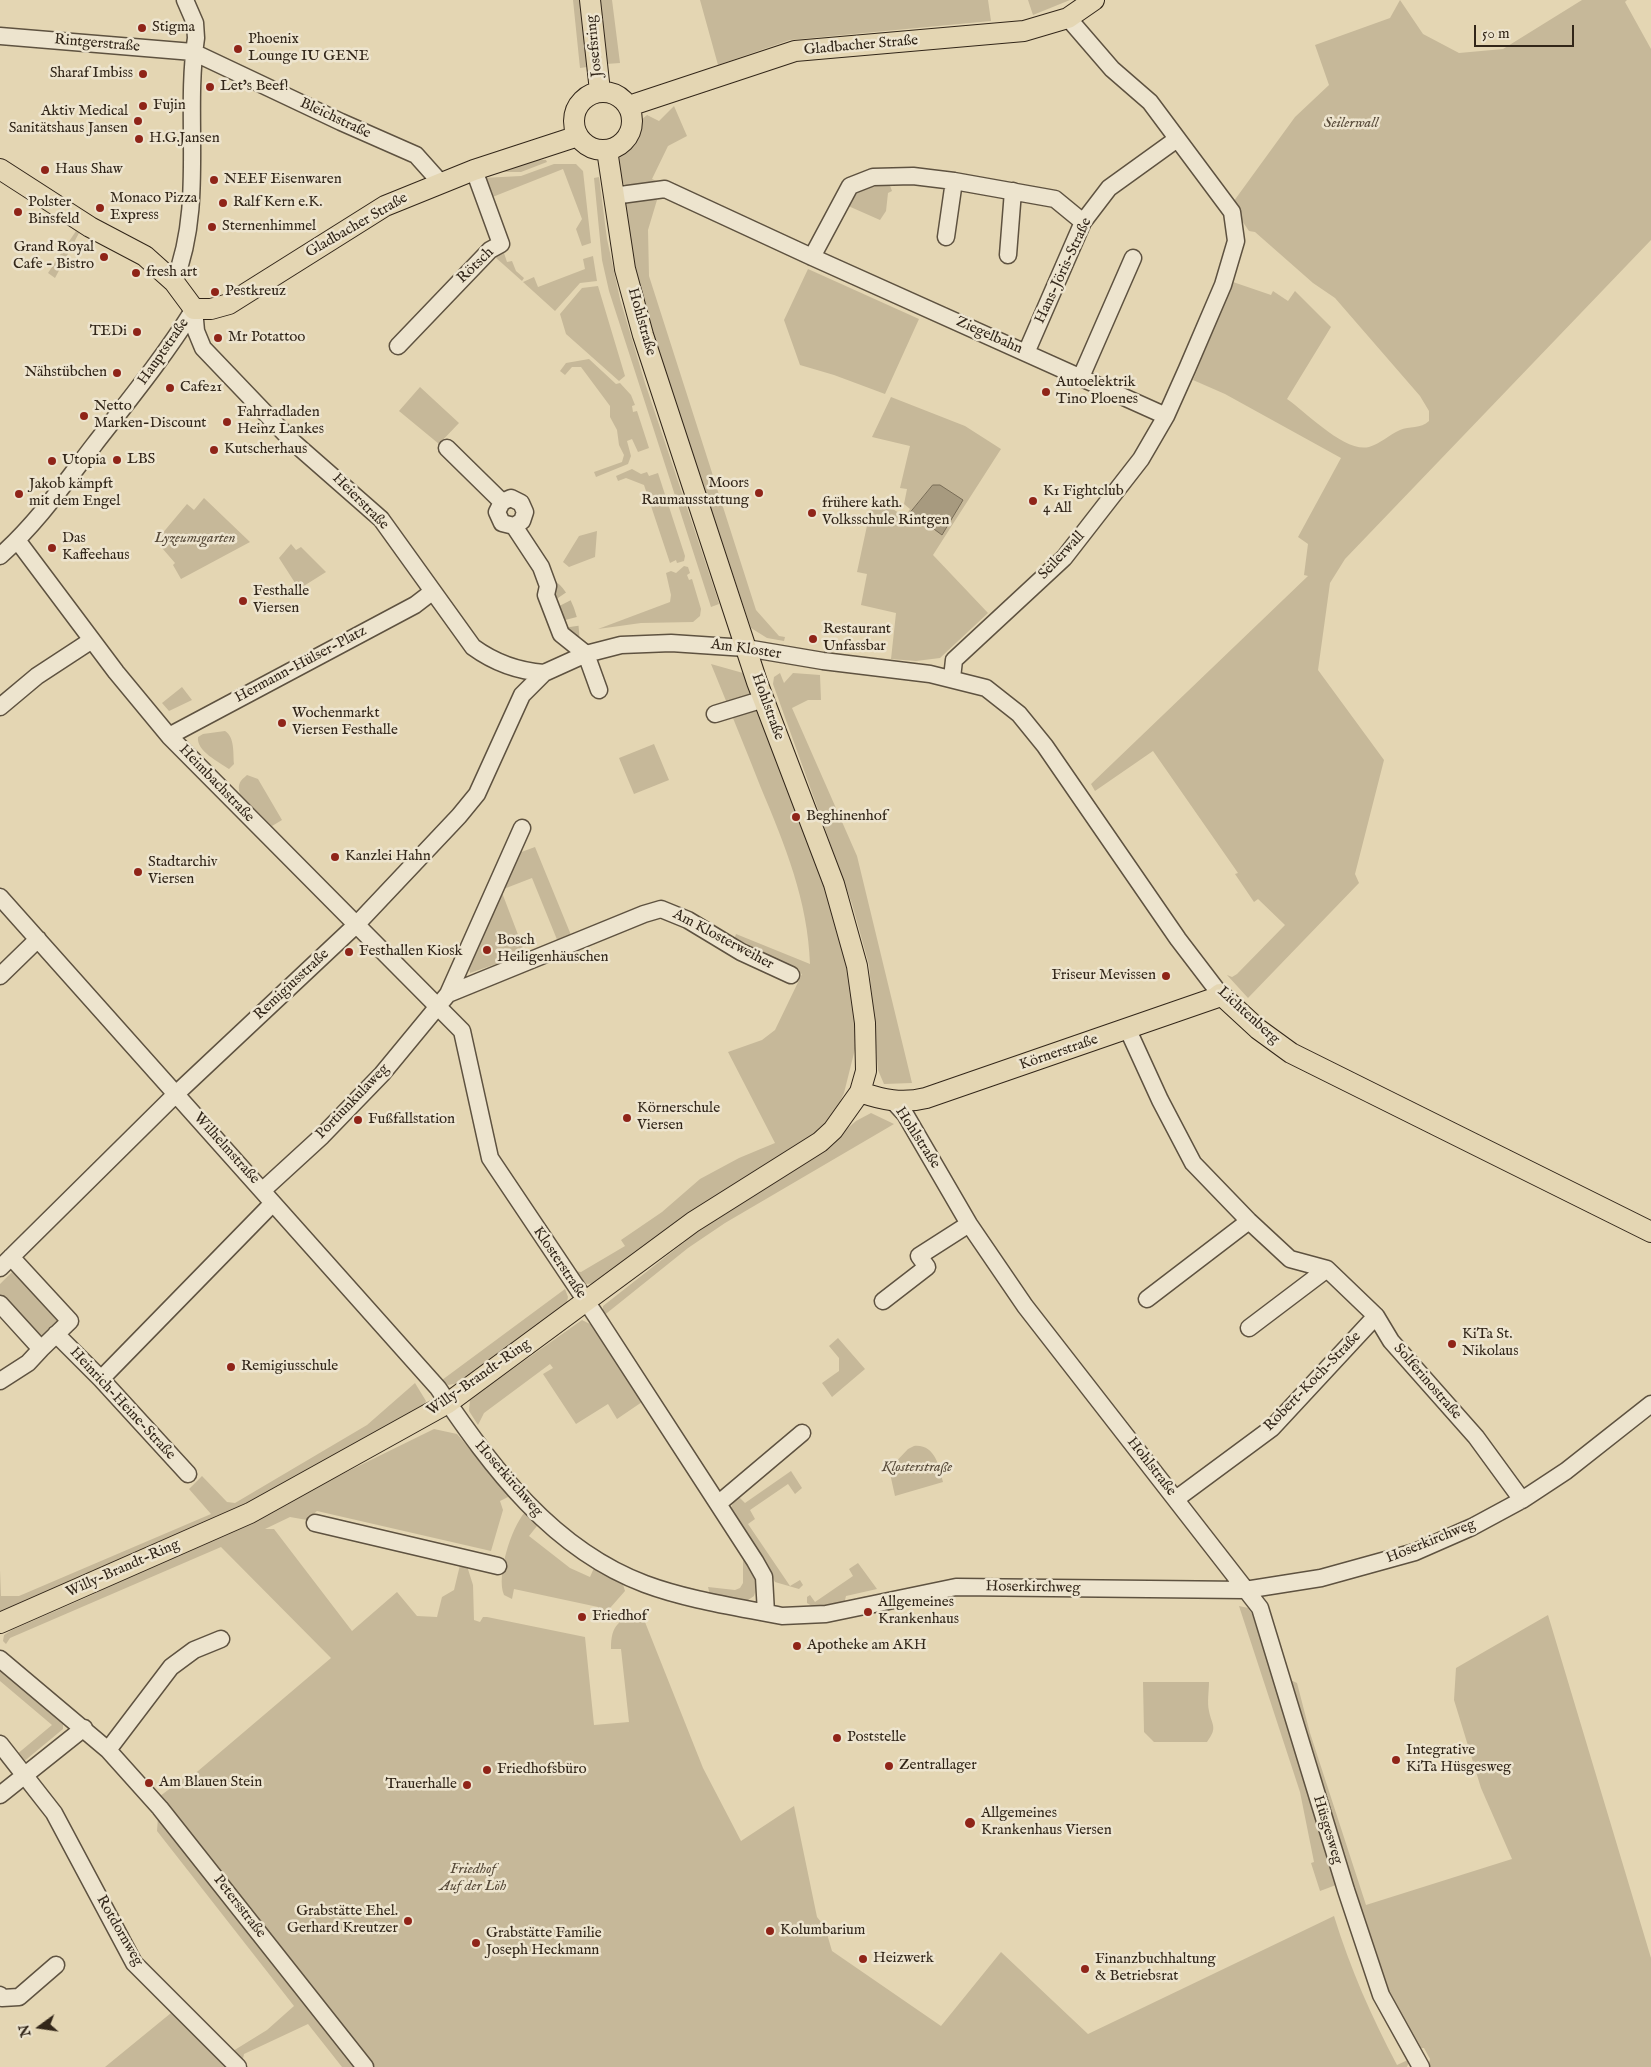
<!DOCTYPE html>
<html>
<head>
<meta charset="utf-8">
<style>
  body { margin:0 }
  #map { position:relative; width:1651px; height:2067px; overflow:hidden; background:#e4d6b3; font-family:"IM FELL English",serif }
  canvas { display:block }
  .north { position:absolute; left:15px; top:2002px; width:50px; height:50px; -webkit-text-stroke:4px #ede4ce; paint-order:stroke; rotate:256deg; font-size:14px; font-weight:700; line-height:20px; text-align:center; color:#322619 }
  .north::after { content:''; display:block; margin:auto; width:18px; height:22px; background:#322619; clip-path:polygon(50% 0,100% 100%,50% 72%,0 100%) }
  .scale { position:absolute; left:1474px; top:25px; width:100px; height:22px; box-sizing:border-box; border:2px solid #322619; border-top:0; padding-left:6px; font-size:15px; line-height:18px; white-space:nowrap; color:#322619; -webkit-text-stroke:4px #ede4ce; paint-order:stroke }
</style>
</head>
<body>
<div id="map">
<canvas width="1651" height="2067"></canvas>
<div class="north">N</div>
<div class="scale">50 m</div>
</div>
<script>
const c = document.querySelector('canvas').getContext('2d');
c.lineJoin = 'round';
function fillPath(path, color) {
  c.fillStyle = color;
  c.fill(path, 'evenodd');
}
function strokePath(path, color, width, dash) {
  c.strokeStyle = color;
  c.lineWidth = width;
  c.lineCap = dash ? 'butt' : 'round';
  c.setLineDash(dash || []);
  c.stroke(path);
}
function label(font, color, halo, rows, align = 'center') {
  c.font = font + ' "IM FELL English",serif';
  c.lineWidth = 5;
  c.setLineDash([]);
  c.textBaseline = 'middle';
  c.strokeStyle = halo;
  c.fillStyle = color;
  for (const [text, x, y, turn = 0] of rows) {
    c.save();
    c.translate(x, y);
    c.rotate((+turn || 0) * Math.PI / 180);
    c.textAlign = isNaN(turn) ? turn : align;
    if (halo) c.strokeText(text, 0, 0);
    c.fillText(text, 0, 0);
    c.restore();
  }
}
const green = new Path2D(`
  M 573,0 L 582,0 L 587,67 L 580,68 Z
  M 596,0 L 612,0 L 620,63 L 606,64 Z
  M 700,0 L 988,0 L 991,21 L 790,40 L 718,65 Z
  M 1028,0 L 1070,0 L 1033,15 Z
  M 1400,0 L 1423,34 L 1459,53 L 1503,49 L 1582,0 L 1627,0 L 1625,2 L 1651,49 L 1651,240 L 1345,559 L 1330,583 L 1318,670 L 1384,760 L 1355,874 L 1359,883 L 1248,998 L 1227,975 L 1232,977 L 1237,974 L 1285,925 L 1258,899 L 1254,902 L 1235,874 L 1238,873 L 1153,751 L 1095,791 L 1091,784 L 1308,576 L 1304,575 L 1308,544 L 1298,537 L 1341,458 L 1225,394 L 1193,380 L 1233,282 L 1271,295 L 1273,291 L 1288,301 L 1295,291 L 1331,327 L 1287,399 C 1306,412 1345,453 1369,447 C 1380,444 1389,435 1400,430 C 1409,426 1421,429 1429,421 L 1429,411 L 1420,396 L 1335,298 L 1313,283 L 1255,232 L 1249,231 L 1231,205 L 1295,117 L 1329,85 L 1315,45 L 1390,18 Z
  M 674,106 L 687,136 L 668,146 L 652,179 L 661,183 L 636,190 L 620,182 L 618,161 L 622,150 L 630,142 L 640,121 L 647,115 L 659,121 Z
  M 527,159 L 546,160 L 547,162 L 521,172 L 493,172 Z
  M 554,164 L 576,164 L 583,171 L 591,243 L 582,246 L 576,229 L 582,219 L 563,169 L 490,198 L 483,178 L 521,176 Z
  M 599,177 L 607,239 L 620,299 L 645,383 L 717,597 L 719,604 L 711,607 L 609,291 L 602,260 L 594,178 Z
  M 889,183 L 892,191 L 888,193 L 886,211 L 880,220 L 846,205 C 859,186 867,185 889,183 Z
  M 638,197 L 657,200 L 648,230 L 649,276 L 756,610 L 779,636 L 785,637 L 784,641 L 767,638 L 751,628 L 651,330 L 627,235 L 624,206 L 628,201 Z
  M 76,231 L 79,233 L 55,278 L 48,273 Z
  M 503,250 L 507,262 L 512,261 L 516,271 L 524,278 L 522,281 L 495,257 L 494,252 Z
  M 593,256 L 597,281 L 580,283 L 555,311 L 523,282 L 534,277 L 538,287 L 585,269 L 583,259 Z
  M 808,269 L 919,319 L 885,394 L 834,375 L 800,365 L 784,320 Z
  M 598,286 L 625,376 L 619,381 L 566,334 L 560,314 L 582,288 Z
  M 589,359 L 616,384 L 620,383 L 631,395 L 635,405 L 632,406 L 633,412 L 637,411 L 649,448 L 638,452 L 632,439 L 627,441 L 631,456 L 628,464 L 596,477 L 594,472 L 622,462 L 624,455 L 619,445 L 617,430 L 610,417 L 610,406 L 581,367 L 572,367 L 565,375 L 560,371 L 566,363 Z
  M 420,387 L 459,423 L 439,444 L 399,411 Z
  M 891,397 L 965,426 L 1001,449 L 933,555 L 988,613 L 940,658 L 916,661 L 891,659 L 896,613 L 861,605 L 867,574 L 857,572 L 873,498 L 879,500 L 905,517 L 910,509 L 904,504 L 907,489 L 900,488 L 910,446 L 872,437 Z
  M 632,469 L 641,474 L 647,472 L 649,476 L 658,473 L 685,556 L 684,561 L 677,563 L 676,560 L 670,563 L 644,485 L 626,478 L 618,481 L 616,476 Z
  M 204,498 L 250,542 L 181,579 L 173,565 L 175,563 L 156,541 L 187,504 L 194,510 Z
  M 597,531 L 595,557 L 569,567 L 563,562 L 579,536 Z
  M 291,544 L 296,550 L 301,547 L 326,572 L 299,589 L 279,558 Z
  M 684,566 L 688,567 L 690,573 L 687,575 L 689,580 L 692,579 L 701,609 L 700,616 L 693,622 L 641,623 L 598,629 L 670,602 L 671,595 L 666,573 L 671,571 L 676,573 Z
  M 711,664 L 743,673 L 832,901 L 854,988 L 855,1049 L 844,1093 L 835,1112 L 813,1137 L 601,1283 L 585,1284 L 574,1271 L 581,1272 L 625,1246 L 621,1240 L 662,1212 L 700,1179 L 739,1158 L 775,1143 L 728,1052 L 762,1040 L 775,1030 L 802,974 L 733,943 L 736,934 L 810,964 C 808,901 785,845 761,788 C 745,747 728,706 711,664 Z
  M 780,673 L 784,683 L 793,673 L 820,675 L 821,700 L 808,700 L 792,708 L 857,856 L 912,1083 L 884,1084 L 878,1070 L 869,965 L 852,904 L 773,684 L 774,677 Z
  M 182,687 L 192,700 L 169,711 L 162,703 Z
  M 225,731 C 235,737 233,754 234,764 L 229,769 C 219,762 196,751 198,737 L 203,734 Z
  M 654,744 L 669,780 L 634,794 L 619,758 Z
  M 247,775 L 258,779 L 282,820 L 272,826 L 240,794 C 237,784 240,781 247,775 Z
  M 535,847 L 571,935 L 558,942 L 532,878 L 501,890 L 525,953 L 500,958 L 502,962 L 470,973 L 469,968 C 484,930 500,892 516,854 Z
  M 871,1113 L 894,1124 L 725,1223 L 688,1248 L 602,1317 L 603,1306 L 701,1229 L 811,1160 L 856,1121 Z
  M 15,1269 L 63,1321 L 40,1342 L 0,1298 L 0,1284 Z
  M 565,1289 L 568,1297 L 566,1307 L 459,1383 L 448,1385 L 442,1380 Z
  M 582,1320 L 592,1325 L 642,1402 L 617,1419 L 608,1404 L 576,1424 L 543,1374 L 553,1368 L 550,1364 L 484,1413 L 478,1425 L 469,1411 L 470,1399 Z
  M 838,1338 L 865,1369 L 832,1397 L 822,1383 L 839,1371 L 839,1358 L 829,1346 Z
  M 415,1383 L 426,1401 L 423,1408 L 248,1507 L 0,1614 L 0,1570 L 1,1596 L 19,1596 L 211,1514 L 189,1489 L 202,1476 L 227,1502 L 235,1503 L 367,1425 Z
  M 434,1429 L 457,1434 L 510,1496 L 500,1501 L 503,1510 L 491,1551 L 317,1511 L 307,1520 L 290,1517 L 265,1529 L 274,1529 L 352,1631 L 397,1592 L 417,1616 L 437,1617 L 442,1597 L 454,1590 L 460,1565 L 467,1566 L 473,1585 L 474,1620 L 480,1622 L 483,1617 L 487,1617 L 585,1637 L 594,1725 L 629,1722 L 621,1649 L 611,1649 C 611,1624 619,1620 641,1612 L 703,1768 L 741,1841 L 794,1806 L 817,1917 L 825,1927 L 832,1951 L 941,2026 L 1001,1952 L 1088,2034 L 1334,1916 C 1350,1968 1371,2016 1397,2065 L 1410,2059 L 1407,2067 L 374,2067 L 225,1876 L 160,1796 L 183,1779 L 191,1777 L 331,1658 L 221,1547 L 10,1638 L 6,1644 L 3,1641 L 4,1635 L 12,1630 L 92,1595 L 139,1570 L 220,1534 Z
  M 914,1446 C 935,1444 939,1466 943,1482 L 895,1496 L 889,1469 L 908,1449 Z
  M 791,1471 L 802,1488 L 795,1494 L 788,1484 L 750,1510 L 755,1519 L 748,1524 L 790,1586 L 800,1580 L 803,1585 L 799,1589 L 775,1582 L 767,1567 L 730,1510 L 734,1501 L 739,1497 L 745,1503 Z
  M 525,1512 L 537,1526 L 529,1536 L 570,1568 L 590,1577 L 594,1568 L 622,1581 L 625,1591 L 603,1616 L 597,1617 L 598,1607 L 514,1589 L 512,1599 L 504,1595 C 496,1576 511,1528 525,1512 Z
  M 743,1559 C 754,1567 759,1584 754,1596 L 745,1602 L 710,1595 L 708,1587 L 735,1590 L 740,1588 L 743,1583 Z
  M 858,1563 L 877,1589 L 846,1596 L 844,1604 L 815,1608 L 807,1603 L 807,1597 L 810,1595 L 815,1602 L 853,1576 L 849,1569 Z
  M 1239,1606 L 1248,1608 L 1252,1614 L 1338,1878 L 1336,1885 L 1320,1891 L 1311,1863 L 1314,1862 L 1300,1792 Z
  M 1548,1615 L 1651,1958 L 1651,2067 L 1428,2067 L 1430,2059 L 1424,2048 L 1416,2048 L 1396,2012 L 1374,1960 L 1288,1679 L 1297,1683 L 1310,1733 L 1366,1905 L 1512,1859 L 1481,1788 L 1454,1700 L 1456,1668 Z
  M 0,1668 L 63,1723 L 63,1729 L 22,1763 L 16,1755 L 52,1725 L 0,1681 Z
  M 1143,1682 L 1209,1682 C 1209,1691 1207,1702 1209,1711 C 1212,1726 1218,1727 1207,1742 L 1154,1742 L 1144,1732 Z
  M 158,1817 L 354,2067 L 342,2067 L 308,2024 L 244,2054 L 242,2063 L 233,2051 L 267,2030 L 294,2006 L 157,1831 Z
  M 171,2013 L 204,2040 L 231,2067 L 105,2067 Z`);
const water = new Path2D(`
  M 933,485 L 940,485 L 963,500 L 942,535 L 911,512 Z`);
const minorTunnel = new Path2D(`
  M 548,586 C 564,595 573,623 571,641`);
const minor = new Path2D(`
  M 0,36 L 193,52 L 341,122 L 416,155 L 441,183
  M 613,196 L 665,189 L 812,257 L 1166,416
  M 946,237 L 954,181
  M 1008,255 L 1013,191
  M 812,257 L 850,186 L 873,177 L 913,176 L 954,181 L 1055,199 L 1083,222
  M 174,282 C 205,206 184,118 196,38 L 195,23 L 185,0
  M 194,309 L 196,331 L 203,348 L 292,441 L 381,519 L 473,647 C 495,663 517,671 544,673
  M 398,346 L 490,250 L 501,244 L 474,170
  M 1026,353 L 1083,222 L 1109,188 L 1177,139
  M 1081,377 L 1133,258
  M 447,448 L 502,502
  M 514,526 L 522,521 L 525,512 L 521,503 L 511,498 L 502,502 L 497,512 L 502,523 L 514,526 L 541,567 L 548,586 L 546,595 L 561,634 L 586,654 L 599,690
  M 17,540 L 116,672 L 169,736 L 462,1031 L 490,1158 L 596,1316 L 755,1561 L 764,1577 L 766,1613
  M 0,556 C 37,523 64,484 94,445 C 129,400 164,357 194,309
  M 952,678 L 954,660 L 1064,558 L 1141,459 L 1166,416 L 1187,369 L 1223,285 L 1236,241 L 1232,212 L 1150,102 L 1112,69 L 1068,18
  M 0,707 L 37,676 L 92,640
  M 715,714 L 764,699
  M 169,736 L 415,605 L 432,592
  M 0,897 L 438,1388 C 492,1468 552,1549 645,1584 C 688,1600 737,1607 782,1616 L 826,1614 L 956,1587 L 1245,1590 L 1321,1578 L 1415,1552 L 1472,1527 L 1522,1500 L 1566,1471 L 1651,1404
  M 0,976 L 38,939
  M 448,994 L 522,828
  M 1128,1030 L 1160,1100 L 1193,1163 L 1249,1221 L 1290,1259 L 1327,1269 L 1376,1316 L 1391,1341 L 1476,1437 L 1522,1500
  M 894,1102 L 905,1114 L 969,1224 L 1025,1306 L 1260,1608 L 1346,1890 L 1381,1995 L 1421,2067
  M 263,1190 L 322,1136 L 382,1074 L 448,994 L 644,914 L 661,909 L 688,920 L 741,952 L 791,975
  M 0,1268 L 177,1093 L 357,924 L 459,816 L 477,794 L 522,695 L 544,673 L 586,654 L 621,645 L 671,643 L 746,648 L 823,661 L 930,674 L 986,688 L 1019,714 L 1045,746 L 1178,939 L 1220,994
  M 1147,1299 L 1249,1221
  M 883,1301 L 927,1267 L 919,1256 L 969,1224
  M 0,1304 L 41,1349 L 70,1321 L 11,1257
  M 1249,1328 L 1327,1269
  M 56,1334 L 101,1379 L 188,1474
  M 101,1379 L 273,1203
  M 0,1381 L 28,1363 L 41,1349
  M 1176,1499 L 1272,1428 L 1376,1316
  M 719,1503 L 802,1433
  M 315,1523 L 498,1566
  M 0,1659 L 108,1750 L 160,1808 L 365,2067
  M 0,1744 L 54,1813 L 134,1963 L 238,2067
  M 108,1750 L 171,1667 L 194,1650 L 221,1639
  M 0,1795 L 84,1728
  M 0,1995 L 2,1998 L 19,1997 L 56,1965`);
const major = new Path2D(`
  M 590,0 L 600,91
  M574 121a29 29 0 1 1 58 0a29 29 0 1 1-58 0Z
  M 629,106 L 795,51 L 1024,31 L 1068,18 L 1094,0
  M 0,169 L 90,227 L 145,256 L 174,282 L 194,309 L 211,309 L 229,304 L 385,206 L 474,170 L 578,136
  M 860,1092 C 883,1100 902,1104 926,1098 L 1215,998 L 1220,994 L 1258,1029 L 1291,1053 L 1651,1232
  M 0,1623 L 250,1513 L 448,1403 L 693,1222 L 820,1142 L 833,1130 L 860,1092 L 866,1071 L 865,1023 L 857,966 L 834,884 L 757,682 L 643,335 L 625,269 L 607,150`);
const markers = [
  [142,28,5,"#8f2418"],
  [238,49,5,"#8f2418"],
  [143,74,5,"#8f2418"],
  [210,87,5,"#8f2418"],
  [143,106,5,"#8f2418"],
  [138,121,5,"#8f2418"],
  [139,139,5,"#8f2418"],
  [45,170,5,"#8f2418"],
  [214,180,5,"#8f2418"],
  [223,203,5,"#8f2418"],
  [100,208,5,"#8f2418"],
  [18,212,5,"#8f2418"],
  [212,227,5,"#8f2418"],
  [104,257,5,"#8f2418"],
  [136,273,5,"#8f2418"],
  [215,292,5,"#8f2418"],
  [137,332,5,"#8f2418"],
  [218,338,5,"#8f2418"],
  [117,373,5,"#8f2418"],
  [170,388,5,"#8f2418"],
  [1046,392,5,"#8f2418"],
  [84,416,5,"#8f2418"],
  [227,422,5,"#8f2418"],
  [214,450,5,"#8f2418"],
  [117,460,5,"#8f2418"],
  [52,461,5,"#8f2418"],
  [759,493,5,"#8f2418"],
  [19,494,5,"#8f2418"],
  [1033,501,5,"#8f2418"],
  [812,513,5,"#8f2418"],
  [52,548,5,"#8f2418"],
  [243,601,5,"#8f2418"],
  [813,639,5,"#8f2418"],
  [282,723,5,"#8f2418"],
  [796,817,5,"#8f2418"],
  [335,857,5,"#8f2418"],
  [138,872,5,"#8f2418"],
  [487,950,5,"#8f2418"],
  [349,952,5,"#8f2418"],
  [1166,976,5,"#8f2418"],
  [627,1118,5,"#8f2418"],
  [358,1120,5,"#8f2418"],
  [1452,1344,5,"#8f2418"],
  [231,1367,5,"#8f2418"],
  [868,1612,5,"#8f2418"],
  [582,1617,5,"#8f2418"],
  [797,1646,5,"#8f2418"],
  [837,1738,5,"#8f2418"],
  [1396,1760,5,"#8f2418"],
  [889,1766,5,"#8f2418"],
  [487,1770,5,"#8f2418"],
  [149,1783,5,"#8f2418"],
  [467,1785,5,"#8f2418"],
  [970,1823,6,"#8f2418"],
  [408,1921,5,"#8f2418"],
  [770,1931,5,"#8f2418"],
  [476,1943,5,"#8f2418"],
  [863,1959,5,"#8f2418"],
  [1085,1969,5,"#8f2418"]
];
const poiNames = [
  ["Stigma",152,28],
  ["Phoenix",248,40],
  ["Lounge IU GENE",248,57],
  ["Sharaf Imbiss",133,74,"right"],
  ["Let's Beef!",220,87],
  ["Fujin",153,106],
  ["Aktiv Medical",128,112,"right"],
  ["Sanitätshaus Jansen",128,129,"right"],
  ["H.G.Jansen",149,139],
  ["Haus Shaw",55,170],
  ["NEEF Eisenwaren",224,180],
  ["Monaco Pizza",110,199],
  ["Express",110,216],
  ["Polster",28,203],
  ["Binsfeld",28,220],
  ["Ralf Kern e.K.",233,203],
  ["Sternenhimmel",222,227],
  ["Grand Royal",94,248,"right"],
  ["Cafe - Bistro",94,265,"right"],
  ["fresh art",146,273],
  ["Pestkreuz",225,292],
  ["TEDi",127,332,"right"],
  ["Mr Potattoo",228,338],
  ["Nähstübchen",107,373,"right"],
  ["Autoelektrik",1056,383],
  ["Tino Ploenes",1056,400],
  ["Cafe21",180,388],
  ["Netto",94,407],
  ["Marken-Discount",94,424],
  ["Fahrradladen",237,413],
  ["Heinz Lankes",237,430],
  ["Kutscherhaus",224,450],
  ["LBS",127,460],
  ["Utopia",62,461],
  ["Moors",749,484,"right"],
  ["Raumausstattung",749,501,"right"],
  ["Jakob kämpft",29,485],
  ["mit dem Engel",29,502],
  ["K1 Fightclub",1043,492],
  ["4 All",1043,509],
  ["frühere kath.",822,504],
  ["Volksschule Rintgen",822,521],
  ["Das",62,539],
  ["Kaffeehaus",62,556],
  ["Festhalle",253,592],
  ["Viersen",253,609],
  ["Restaurant",823,630],
  ["Unfassbar",823,647],
  ["Wochenmarkt",292,714],
  ["Viersen Festhalle",292,731],
  ["Beghinenhof",806,817],
  ["Kanzlei Hahn",345,857],
  ["Stadtarchiv",148,863],
  ["Viersen",148,880],
  ["Bosch",497,941],
  ["Heiligenhäuschen",497,958],
  ["Festhallen Kiosk",359,952],
  ["Friseur Mevissen",1156,976,"right"],
  ["Körnerschule",637,1109],
  ["Viersen",637,1126],
  ["Fußfallstation",368,1120],
  ["KiTa St.",1462,1335],
  ["Nikolaus",1462,1352],
  ["Remigiusschule",241,1367],
  ["Allgemeines",878,1603],
  ["Krankenhaus",878,1620],
  ["Friedhof",592,1617],
  ["Apotheke am AKH",807,1646],
  ["Poststelle",847,1738],
  ["Integrative",1406,1751],
  ["KiTa Hüsgesweg",1406,1768],
  ["Zentrallager",899,1766],
  ["Friedhofsbüro",497,1770],
  ["Am Blauen Stein",159,1783],
  ["Trauerhalle",457,1785,"right"],
  ["Allgemeines",981,1814],
  ["Krankenhaus Viersen",981,1831],
  ["Grabstätte Ehel.",398,1912,"right"],
  ["Gerhard Kreutzer",398,1929,"right"],
  ["Kolumbarium",780,1931],
  ["Grabstätte Familie",486,1934],
  ["Joseph Heckmann",486,1951],
  ["Heizwerk",873,1959],
  ["Finanzbuchhaltung",1095,1960],
  ["& Betriebsrat",1095,1977]
];
const streetNames = [
  ["Rintgerstraße",97,44,5],
  ["Josefsring",595,46,-96],
  ["Gladbacher Straße",861,46,-5],
  ["Bleichstraße",335,119,25],
  ["Gladbacher Straße",357,226,-30],
  ["Rötsch",476,266,-44],
  ["Hans-Jöris-Straße",1064,271,-65],
  ["Hohlstraße",641,322,74],
  ["Ziegelbahn",989,336,24],
  ["Hauptstraße",164,352,-55],
  ["Heierstraße",360,502,45],
  ["Seilerwall",1062,556,-47],
  ["Am Kloster",746,650,8],
  ["Hermann-Hülser-Platz",301,665,-28],
  ["Hohlstraße",767,707,70],
  ["Heimbachstraße",216,784,46],
  ["Am Klosterweiher",723,940,28],
  ["Remigiusstraße",292,985,-43],
  ["Lichtenberg",1248,1016,42],
  ["Körnerstraße",1059,1053,-19],
  ["Portiunkulaweg",353,1102,-46],
  ["Hohlstraße",917,1138,57],
  ["Wilhelmstraße",226,1149,48],
  ["Klosterstraße",559,1263,56],
  ["Willy-Brandt-Ring",479,1378,-35],
  ["Robert-Koch-Straße",1313,1382,-46],
  ["Solferinostraße",1427,1382,49],
  ["Heinrich-Heine-Straße",122,1404,47],
  ["Hohlstraße",1151,1467,52],
  ["Hoserkirchweg",508,1479,49],
  ["Hoserkirchweg",1431,1542,-22],
  ["Willy-Brandt-Ring",123,1569,-24],
  ["Hoserkirchweg",1033,1588,1],
  ["Hüsgesweg",1327,1830,73],
  ["Petersstraße",239,1907,52],
  ["Rotdornweg",119,1931,60]
];
const parkNames = [
  ["Seilerwall",1351,124],
  ["Lyzeumsgarten",195,539],
  ["Klosterstraße",917,1468],
  ["Friedhof",473,1870],
  ["Auf der Löh",473,1887]
];
fillPath(green, '#c6b899');
fillPath(water, '#a79a7f');
strokePath(water, '#786c56', 1);
strokePath(minorTunnel, '#c0b394', 16, [16, 8]);
strokePath(minor, '#5e5240', 19);
strokePath(major, '#322619', 22);
strokePath(minor, '#ede4ce', 16);
strokePath(major, '#e4d6b3', 20);
for (const [x, y, r, color] of markers) {
  const dot = new Path2D();
  dot.arc(x, y, r, 0, 2 * Math.PI);
  c.fillStyle = color;
  c.fill(dot);
  strokePath(dot, '#ede4ce', 2);
}
label('15px', '#322619', '#ede4ce', poiNames, 'left');
label('15px', '#322619', '#ede4ce', streetNames);
label('italic 15px', '#574a39', '#ede4ce', parkNames);
</script>
</body>
</html>
